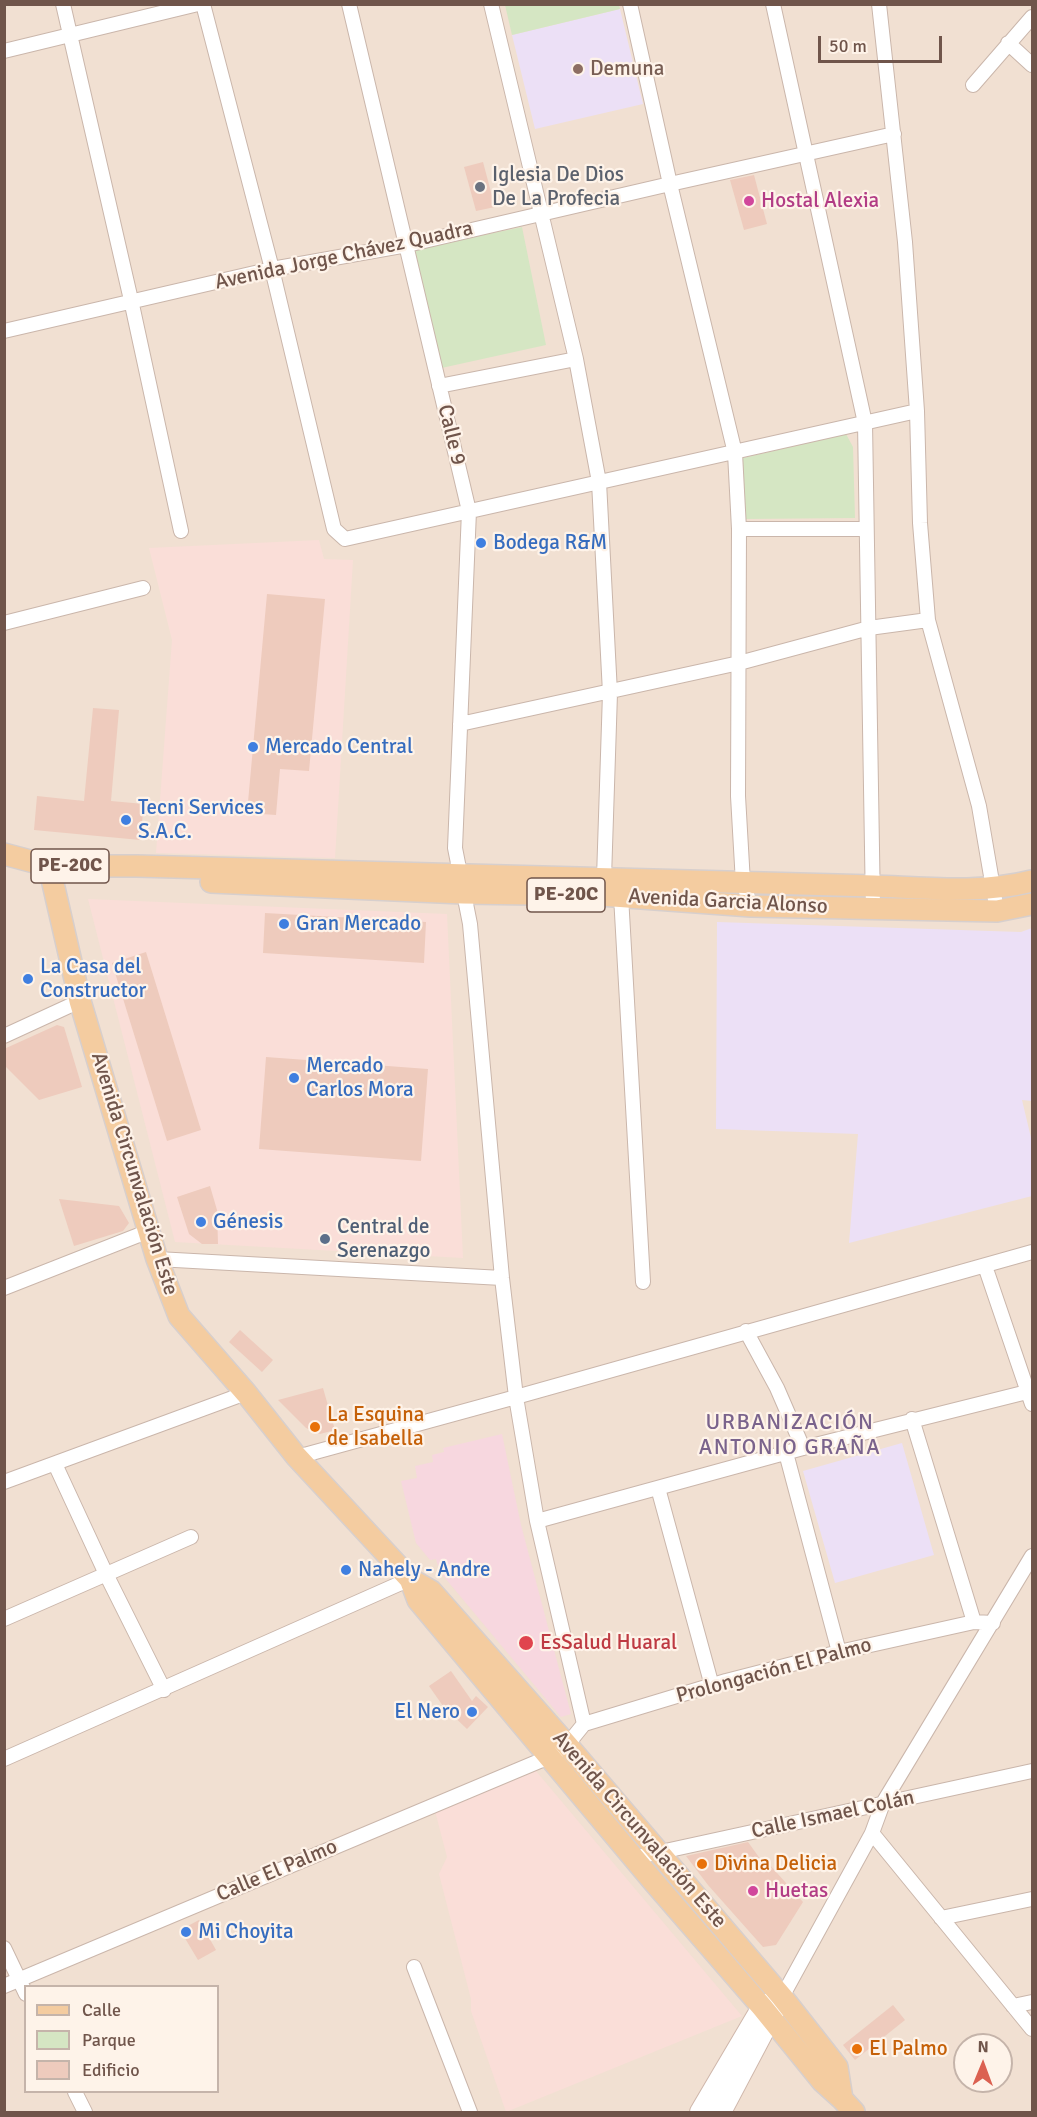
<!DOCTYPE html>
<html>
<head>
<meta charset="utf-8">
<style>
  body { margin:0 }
  #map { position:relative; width:1037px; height:2117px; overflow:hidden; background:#faefe3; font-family:Signika,sans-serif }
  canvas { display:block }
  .frame { position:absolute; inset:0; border:6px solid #70554b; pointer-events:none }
  .legend { position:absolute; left:24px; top:1985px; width:195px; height:108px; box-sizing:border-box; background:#fef3e9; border:2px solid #c5b4aa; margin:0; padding:8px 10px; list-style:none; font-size:18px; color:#70554b }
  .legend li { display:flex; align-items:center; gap:12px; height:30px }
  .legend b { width:30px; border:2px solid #c5b4aa }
  .north { position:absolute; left:953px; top:2033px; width:60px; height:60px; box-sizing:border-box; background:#fef3e9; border:2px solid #c5b4aa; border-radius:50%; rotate:1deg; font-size:16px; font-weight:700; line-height:24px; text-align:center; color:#70554b }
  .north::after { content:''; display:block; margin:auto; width:21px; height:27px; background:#db6151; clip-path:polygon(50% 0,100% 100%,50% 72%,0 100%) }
  .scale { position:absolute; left:818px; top:36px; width:124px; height:27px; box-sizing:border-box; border:3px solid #70554b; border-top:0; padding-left:8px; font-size:18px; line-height:21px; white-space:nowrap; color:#70554b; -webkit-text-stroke:4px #fef3e9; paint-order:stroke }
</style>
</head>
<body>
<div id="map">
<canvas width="1037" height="2117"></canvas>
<div class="frame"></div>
<ul class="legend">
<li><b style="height:8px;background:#f4cca0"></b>Calle</li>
<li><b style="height:16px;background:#d5e6c3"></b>Parque</li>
<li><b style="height:16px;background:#eecbbd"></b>Edificio</li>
</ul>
<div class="north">N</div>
<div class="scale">50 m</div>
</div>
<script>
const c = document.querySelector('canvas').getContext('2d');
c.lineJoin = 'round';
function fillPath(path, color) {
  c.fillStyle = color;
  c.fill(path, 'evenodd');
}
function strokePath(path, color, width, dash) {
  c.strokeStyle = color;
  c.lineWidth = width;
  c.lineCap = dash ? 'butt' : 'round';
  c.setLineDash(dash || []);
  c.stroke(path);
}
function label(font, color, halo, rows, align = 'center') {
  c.font = font + ' Signika,sans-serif';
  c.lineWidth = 4.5;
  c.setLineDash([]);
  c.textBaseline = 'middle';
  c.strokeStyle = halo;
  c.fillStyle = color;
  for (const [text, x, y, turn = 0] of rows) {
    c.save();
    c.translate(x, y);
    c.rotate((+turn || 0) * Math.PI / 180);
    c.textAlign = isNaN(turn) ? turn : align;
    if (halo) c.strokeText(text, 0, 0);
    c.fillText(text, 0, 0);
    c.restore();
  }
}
const residential = new Path2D(`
  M 5,5 L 1032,5 L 1032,2112 L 5,2112 ZM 26,1986 L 218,1986 L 218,2092 L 26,2092 ZM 965,2045 L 1001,2045 L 1001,2081 L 965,2081 Z`);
const commercial = new Path2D(`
  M 319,540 L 324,559 L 353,560 L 335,858 L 156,853 L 172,640 L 149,548 Z
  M 88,899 L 447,914 L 463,1258 L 175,1242 Z
  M 536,1771 L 742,2016 L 506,2112 L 471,2011 L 471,1999 L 439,1874 L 447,1857 L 435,1811 Z`);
const education = new Path2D(`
  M 620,9 L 643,104 L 535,129 L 512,35 Z
  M 717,922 L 1021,932 L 1032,928 L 1032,1101 L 1022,1100 L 1032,1142 L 1032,1196 L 849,1243 L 858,1134 L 716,1129 Z
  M 902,1443 L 934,1555 L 835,1583 L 803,1471 Z`);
const medical = new Path2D(`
  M 502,1434 L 521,1525 L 571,1714 L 561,1717 L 440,1572 L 436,1559 L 430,1560 L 416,1543 L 401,1481 L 417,1478 L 415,1466 L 433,1462 L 432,1455 L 444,1452 L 443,1448 Z`);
const green = new Path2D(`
  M 619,5 L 620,9 L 512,35 L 505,5 Z
  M 522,227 L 546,345 L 437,369 L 412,250 Z
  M 846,434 L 853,447 L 855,518 L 746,519 L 737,511 L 739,459 Z`);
const building = new Path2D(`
  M 483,162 L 495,207 L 476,211 L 464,167 Z
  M 754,175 L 767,224 L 744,230 L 730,180 Z
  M 267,594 L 325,599 L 309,771 L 280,769 L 276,815 L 247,813 Z
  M 93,708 L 119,710 L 111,801 L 144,804 L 140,840 L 34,830 L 37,796 L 84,801 Z
  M 265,913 L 426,922 L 424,963 L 263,953 Z
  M 146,952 L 201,1130 L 167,1141 L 112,963 Z
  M 57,1025 L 64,1027 L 82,1087 L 39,1100 L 4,1065 L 4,1049 Z
  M 266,1057 L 428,1069 L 421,1161 L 259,1149 Z
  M 210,1186 L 217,1210 L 218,1244 L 202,1244 L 189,1234 L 177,1197 Z
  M 59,1199 L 119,1206 L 129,1223 L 123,1231 L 74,1246 Z
  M 240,1330 L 273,1360 L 262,1372 L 229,1342 Z
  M 323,1388 L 335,1430 L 320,1434 L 306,1428 L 278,1400 Z
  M 451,1671 L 472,1701 L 476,1696 L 488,1707 L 467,1729 L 443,1706 L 429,1686 Z
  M 748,1842 L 766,1867 L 769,1864 L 803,1902 L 776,1945 L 763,1947 L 708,1885 L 686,1856 Z
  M 199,1920 L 216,1950 L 198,1960 L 180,1930 Z
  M 893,2005 L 905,2020 L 855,2060 L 843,2045 Z`);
const street = new Path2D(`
  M 63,4 L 131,300 L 181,531
  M 203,4 L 272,269 L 334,529 L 345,539 L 917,411
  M 349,4 L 469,511 L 455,848 L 470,924 L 502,1278 L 516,1397 L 537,1521 L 584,1724
  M 491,4 L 576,359 L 599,482 L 610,693 L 604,878
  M 630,4 L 670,184 L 735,453 L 739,529 L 738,796 L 743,883 L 751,906
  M 773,4 L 865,423 L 873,909
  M 879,4 L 905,242 L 917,411 L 920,523 L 928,620 L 979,806 L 997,911
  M 1008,43 L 1032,65
  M 4,51 L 198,4
  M 973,85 L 1032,17
  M 4,331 L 272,269 L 407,245 L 670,184 L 894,134
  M 439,386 L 576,359
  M 739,529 L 866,529
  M 4,623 L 143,588
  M 460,724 L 739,663 L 869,628 L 928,620
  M 621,896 L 643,1282
  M 4,1036 L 80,1001
  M 157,1259 L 502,1278
  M 985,1266 L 1032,1404
  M 4,1288 L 149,1231
  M 746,1331 L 777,1388 L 803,1448
  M 912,1419 L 974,1622
  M 786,1453 L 839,1652
  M 297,1457 L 516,1397 L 1032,1252
  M 55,1464 L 106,1574 L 164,1690
  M 4,1482 L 246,1393
  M 658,1488 L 712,1686
  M 537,1521 L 803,1448 L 1027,1392
  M 4,1619 L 191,1537
  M 4,1759 L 410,1579
  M 872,1833 L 1032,2029
  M 633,1858 L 1032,1771
  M 941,1918 L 1032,1899
  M 4,1948 L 26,1994
  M 414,1967 L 470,2112
  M 4,1986 L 549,1757 L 567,1745 L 584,1724 L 726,1681 L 839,1652 L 974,1622 L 993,1623
  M 782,1997 L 872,1833 L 883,1803 L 1032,1556
  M 1013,2006 L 1032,2002
  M 75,2092 L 85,2112`);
const secondary = new Path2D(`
  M 700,2112 L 762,2007 L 774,2001
  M 721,2112 L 777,2006`);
const primary = new Path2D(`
  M 4,854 L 49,866 L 137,866 L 874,886 C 927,888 980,894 1032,881
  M 49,866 L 80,1001 L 157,1259 L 179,1316 L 246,1393 L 296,1456 L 410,1579 L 431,1591 L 567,1745 L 782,1997 L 837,2067 L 842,2099
  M 211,882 L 463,893 L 600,895 L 751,906 L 997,911 L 1032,904
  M 410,1579 L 418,1600 L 653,1881 L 762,2007 L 822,2081 L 842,2099 L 854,2112`);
const markers = [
  [578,69,6,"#8d6e63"],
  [480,187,6,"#6b7280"],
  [749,201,6,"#d1479c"],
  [481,543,6,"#3f7fe0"],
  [253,747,6,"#3f7fe0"],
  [126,820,6,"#3f7fe0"],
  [284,924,6,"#3f7fe0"],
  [28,979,6,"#3f7fe0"],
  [294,1078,6,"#3f7fe0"],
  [201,1222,6,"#3f7fe0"],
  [325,1239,6,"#5c6f8a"],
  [315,1427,6,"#e8710a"],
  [346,1570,6,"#3f7fe0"],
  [526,1643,8,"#e0444e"],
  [472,1712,6,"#3f7fe0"],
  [702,1864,6,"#e8710a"],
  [753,1891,6,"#d1479c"],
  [186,1932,6,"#3f7fe0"],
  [857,2049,6,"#e8710a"]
];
const shields = [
  [70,866,78],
  [566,895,78]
];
const shieldNames = [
  ["PE-20C",70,866],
  ["PE-20C",566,895]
];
const educationNames = [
  ["Demuna",590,69]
];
const worshipNames = [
  ["Iglesia De Dios",492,175],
  ["De La Profecia",492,199]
];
const hotelNames = [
  ["Hostal Alexia",761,201],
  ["Huetas",765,1891]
];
const streetNames = [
  ["Avenida Jorge Chávez Quadra",344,256,-12],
  ["Calle 9",451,435,76],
  ["Avenida Garcia Alonso",728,902,3],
  ["Avenida Circunvalación Este",134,1174,73],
  ["Prolongación El Palmo",774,1671,-15],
  ["Calle Ismael Colán",833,1815,-12],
  ["Avenida Circunvalación Este",639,1830,49],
  ["Calle El Palmo",277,1871,-23]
];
const shopNames = [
  ["Bodega R&M",493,543],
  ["Mercado Central",265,747],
  ["Tecni Services",138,808],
  ["S.A.C.",138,832],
  ["Gran Mercado",296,924],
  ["La Casa del",40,967],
  ["Constructor",40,991],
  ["Mercado",306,1066],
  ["Carlos Mora",306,1090],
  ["Génesis",213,1222],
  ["Nahely - Andre",358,1570],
  ["El Nero",460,1712,"right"],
  ["Mi Choyita",198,1932]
];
const serviceNames = [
  ["Central de",337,1227],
  ["Serenazgo",337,1251]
];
const foodNames = [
  ["La Esquina",327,1415],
  ["de Isabella",327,1439],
  ["Divina Delicia",714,1864],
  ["El Palmo",869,2049]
];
const healthNames = [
  ["EsSalud Huaral",540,1643]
];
const neighbourhoodNames = [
  ["URBANIZACIÓN",790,1423],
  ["ANTONIO GRAÑA",790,1448]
];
fillPath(residential, '#f1e0d2');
fillPath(commercial, '#faded8');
fillPath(education, '#ece0f6');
fillPath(medical, '#f7d7df');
fillPath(green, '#d5e6c3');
fillPath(building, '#eecbbd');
strokePath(street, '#cab6ab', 16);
strokePath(secondary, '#cfb7ab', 22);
strokePath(primary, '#d7cfcd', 24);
strokePath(street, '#fff', 14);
strokePath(secondary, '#fff', 20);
strokePath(primary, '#f4cca0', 21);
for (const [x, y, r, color] of markers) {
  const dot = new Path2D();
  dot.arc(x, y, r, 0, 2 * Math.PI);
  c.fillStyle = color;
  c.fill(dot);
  strokePath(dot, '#fef3e9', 2);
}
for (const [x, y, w] of shields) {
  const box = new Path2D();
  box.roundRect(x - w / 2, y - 17, w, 34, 4.5);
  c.fillStyle = '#fef3e9';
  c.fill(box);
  strokePath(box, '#70554b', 1.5);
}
label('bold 20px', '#70554b', null, shieldNames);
label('21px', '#785e54', '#fef3e9', educationNames, 'left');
label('21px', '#5b616d', '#fef3e9', worshipNames, 'left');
label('21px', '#b23c85', '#fef3e9', hotelNames, 'left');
label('21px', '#70554b', '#fef3e9', streetNames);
label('21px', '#366cbe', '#fef3e9', shopNames, 'left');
label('21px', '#4e5e75', '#fef3e9', serviceNames, 'left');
label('21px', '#c56008', '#fef3e9', foodNames, 'left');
label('21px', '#be3a42', '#fef3e9', healthNames, 'left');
c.letterSpacing = '1.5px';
label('22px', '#7a638c', '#fef3e9', neighbourhoodNames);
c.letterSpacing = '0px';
</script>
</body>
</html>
